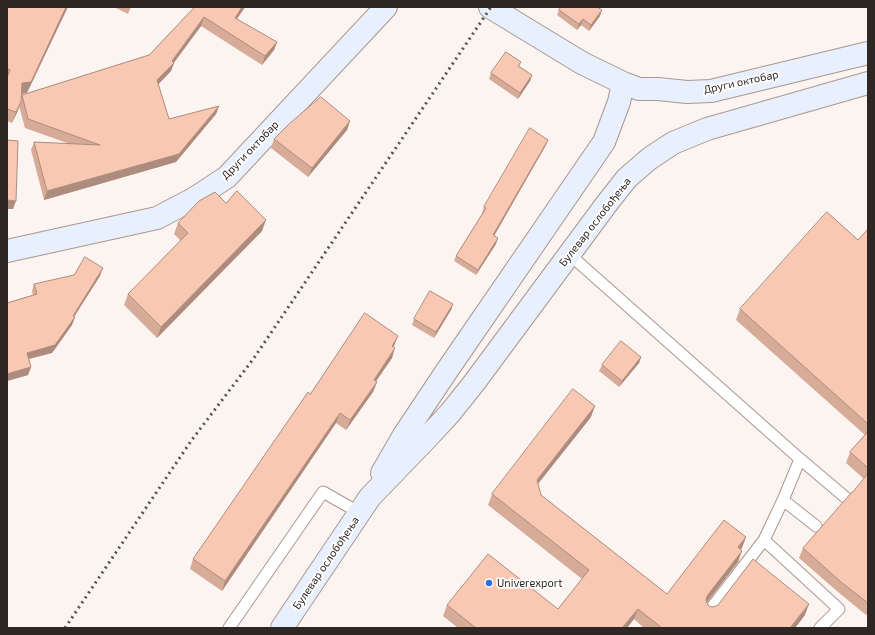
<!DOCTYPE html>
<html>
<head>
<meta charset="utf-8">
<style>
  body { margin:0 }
  #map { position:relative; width:875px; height:635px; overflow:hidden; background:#fcf4f0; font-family:"Exo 2",sans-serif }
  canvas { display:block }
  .frame { position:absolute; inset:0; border:8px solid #2f2724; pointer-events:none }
</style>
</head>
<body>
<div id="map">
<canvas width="875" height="635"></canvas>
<div class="frame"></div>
</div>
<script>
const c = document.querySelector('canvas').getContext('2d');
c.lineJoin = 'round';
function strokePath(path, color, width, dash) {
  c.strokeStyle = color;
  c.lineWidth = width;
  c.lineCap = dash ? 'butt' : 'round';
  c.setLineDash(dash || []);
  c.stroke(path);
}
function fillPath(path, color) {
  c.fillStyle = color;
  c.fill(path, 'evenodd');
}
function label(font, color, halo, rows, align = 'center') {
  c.font = font + ' "Exo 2",sans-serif';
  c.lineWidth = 3.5;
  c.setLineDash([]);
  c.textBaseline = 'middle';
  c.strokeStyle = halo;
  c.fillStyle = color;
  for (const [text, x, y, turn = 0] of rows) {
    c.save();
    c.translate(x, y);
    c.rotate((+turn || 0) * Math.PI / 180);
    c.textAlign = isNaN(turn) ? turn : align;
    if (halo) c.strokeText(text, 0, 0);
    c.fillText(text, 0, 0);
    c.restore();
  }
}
const lane = new Path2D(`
  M 569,254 L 800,459 L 845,497
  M 783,500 L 816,526
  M 764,540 L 839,609 L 820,628
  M 709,611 L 764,540 L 783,500 L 800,459
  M 229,628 L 323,492 L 360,513`);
const secondary = new Path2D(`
  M 490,7 L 582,63 L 623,83 L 639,89 L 658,89 L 687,92 L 711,91 L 868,53
  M 7,251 L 157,218 L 195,198 L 227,177 L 386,7
  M 382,473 L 404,435 L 446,372 L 604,142 L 619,102 L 623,83
  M 282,628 L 370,497 L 425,440 L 450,413 L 474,383 L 608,202 L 627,178 L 649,159 L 673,143 L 707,129 L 868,83`);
const rail = new Path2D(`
  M 65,628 L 191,441 L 254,358 L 491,7`);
const wall = new Path2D(`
  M 7,7 L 27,93 L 21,94 L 21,97 L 22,95 L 149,55 L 195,7 L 245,7 L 237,19 L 277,42 L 274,50 L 262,65 L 201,26 L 174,63 L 171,71 L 158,84 L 169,119 L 219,106 L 216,114 L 176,162 L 44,200 L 31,150 L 34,142 L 70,144 L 25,128 L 19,106 L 12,123 L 7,121 Z
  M 114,7 L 131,7 L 128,14 Z
  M 559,10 L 600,16 L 589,31 L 581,25 L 577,30 L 557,15 Z
  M 521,62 L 519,66 L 532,75 L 530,81 L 518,99 L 489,79 L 491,73 Z
  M 350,121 L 347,130 L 308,177 L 271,148 L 274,139 Z
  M 548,140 L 546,145 L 494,236 L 496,244 L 476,275 L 454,261 L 456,256 L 483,213 L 482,213 L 484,207 Z
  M 226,203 L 262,231 L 157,338 L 124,305 L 128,294 L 181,241 L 174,234 L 178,223 Z
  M 868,229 L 868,612 L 866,615 L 838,592 L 799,558 L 803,548 L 854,491 L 864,479 L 846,463 L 850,452 L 865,435 L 736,320 L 740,309 L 858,240 Z
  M 100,276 L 74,317 L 75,317 L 72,325 L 52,353 L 29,359 L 31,367 L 28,375 L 7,381 L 7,303 L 33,295 L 32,291 L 34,284 Z
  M 453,304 L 451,310 L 434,338 L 412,325 L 414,319 Z
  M 394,346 L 392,358 L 376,381 L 377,382 L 373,392 L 346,430 L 336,423 L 222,591 L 190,569 L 193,559 L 310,394 Z
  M 641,357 L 639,363 L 619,387 L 599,371 L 602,365 Z
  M 591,417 L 538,484 L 541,495 L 667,594 L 746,537 L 741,549 L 738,562 L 707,603 L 709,606 L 712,607 L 805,615 L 795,628 L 644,628 L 634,619 L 627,628 L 458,628 L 443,616 L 447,605 L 558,609 L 582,579 L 488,505 L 492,494 Z`);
const shadedWall = new Path2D(`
  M 66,7 L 68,7 L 27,93 L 18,94 L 22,83 Z
  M 242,7 L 245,7 L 232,26 L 235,18 Z
  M 602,10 L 600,16 L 589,31 L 591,25 Z
  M 204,17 L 201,26 L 172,65 L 174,63 L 171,71 L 154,89 L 157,80 L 172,61 Z
  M 583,19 L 581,25 L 577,30 L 579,24 Z
  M 277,42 L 274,50 L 262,65 L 265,56 Z
  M 532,75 L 530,81 L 518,99 L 520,93 Z
  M 21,102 L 17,113 L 12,123 L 16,112 Z
  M 219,106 L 216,114 L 176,162 L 44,200 L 47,191 Z
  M 350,121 L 347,130 L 308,177 L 312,168 Z
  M 548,140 L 546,145 L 491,241 L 493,235 Z
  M 7,200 L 16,201 L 13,209 L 7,209 Z
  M 266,220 L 262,231 L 157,338 L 161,327 Z
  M 498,238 L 496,244 L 476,275 L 478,270 Z
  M 103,268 L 100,276 L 70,323 L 73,316 Z
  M 453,304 L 451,310 L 434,338 L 436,332 Z
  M 75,317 L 72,325 L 52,353 L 24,360 L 27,353 Z
  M 398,336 L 394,346 L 388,356 L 392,346 Z
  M 395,348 L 392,358 L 370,390 L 374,380 Z
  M 641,357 L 639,363 L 619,387 L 622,381 Z
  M 31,367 L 28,375 L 7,381 L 7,374 Z
  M 377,382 L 373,392 L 346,430 L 350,420 Z
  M 595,406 L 591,417 L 533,490 L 537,480 Z
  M 340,413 L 336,423 L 222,591 L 225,581 Z
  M 746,537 L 742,548 L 734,558 L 738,547 Z
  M 742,551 L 738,562 L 703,607 L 707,596 Z
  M 809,604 L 805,615 L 795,628 L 790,628 Z
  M 638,609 L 634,619 L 627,628 L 622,628 Z`);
const building = new Path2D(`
  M 7,7 L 66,7 L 31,82 L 22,83 L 21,102 L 16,112 L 7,109 L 7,78 L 10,70 L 7,68 Z
  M 195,7 L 242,7 L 235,18 L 277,42 L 265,56 L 204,17 L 172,61 L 174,63 L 157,80 L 169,119 L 219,106 L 179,154 L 47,191 L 34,142 L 100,145 L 28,119 L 22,95 L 149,55 Z
  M 561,7 L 597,7 L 602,10 L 591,25 L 583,19 L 579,24 L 559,10 Z
  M 506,52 L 521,62 L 518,66 L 532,75 L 520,93 L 491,73 Z
  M 321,97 L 350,121 L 312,168 L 274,139 L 289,124 Z
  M 530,128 L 548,140 L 493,235 L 498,238 L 478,270 L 456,256 L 486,208 L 484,207 Z
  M 7,140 L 18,141 L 16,201 L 7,200 Z
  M 237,191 L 266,220 L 161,327 L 128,294 L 188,233 L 178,223 L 199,201 L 215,192 L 226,203 Z
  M 827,212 L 858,240 L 868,229 L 868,424 L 740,309 Z
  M 85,257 L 103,268 L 73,316 L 75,317 L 55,345 L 27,353 L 31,367 L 7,374 L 7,303 L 37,294 L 34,284 L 74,275 Z
  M 430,291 L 453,304 L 436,332 L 414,319 Z
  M 365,313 L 398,336 L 392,346 L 395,348 L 374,380 L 377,382 L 350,420 L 340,413 L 225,581 L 193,559 L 308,392 L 310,394 Z
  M 621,341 L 641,357 L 622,381 L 602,365 Z
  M 573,389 L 595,406 L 537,480 L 541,495 L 667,594 L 724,520 L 746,537 L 738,547 L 742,551 L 707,596 L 706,600 L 707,603 L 709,606 L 712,607 L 716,606 L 718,605 L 753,559 L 809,604 L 790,628 L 662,628 L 638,609 L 622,628 L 476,628 L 447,605 L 488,554 L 558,609 L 589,570 L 492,494 Z
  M 868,432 L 868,468 L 850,452 Z
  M 868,474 L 868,603 L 841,582 L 803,548 L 851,493 L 854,491 L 856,488 Z`);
const markers = [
  [489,583,4,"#306cda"]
];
const streetNames = [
  ["Други октобар",741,82,-12],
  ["Други октобар",250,150,-46],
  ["Булевар ослобођења",595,222,-52],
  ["Булевар ослобођења",326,563,-56]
];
const poiNames = [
  ["Univerexport",497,583]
];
strokePath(lane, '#ab978e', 13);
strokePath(secondary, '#ab978e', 24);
strokePath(lane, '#fff', 11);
strokePath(secondary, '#e8f0fe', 22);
strokePath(rail, '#59514e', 3, [2, 4]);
fillPath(wall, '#d6ac99');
fillPath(shadedWall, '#ae8c7d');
fillPath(building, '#f9c8b2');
strokePath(building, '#ae8c7d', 1);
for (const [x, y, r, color] of markers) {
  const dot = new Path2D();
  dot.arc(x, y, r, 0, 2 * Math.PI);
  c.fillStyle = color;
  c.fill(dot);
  strokePath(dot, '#fff', 1.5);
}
label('11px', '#2f2724', '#fff', streetNames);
label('11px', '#2f2724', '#fff', poiNames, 'left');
</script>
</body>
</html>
